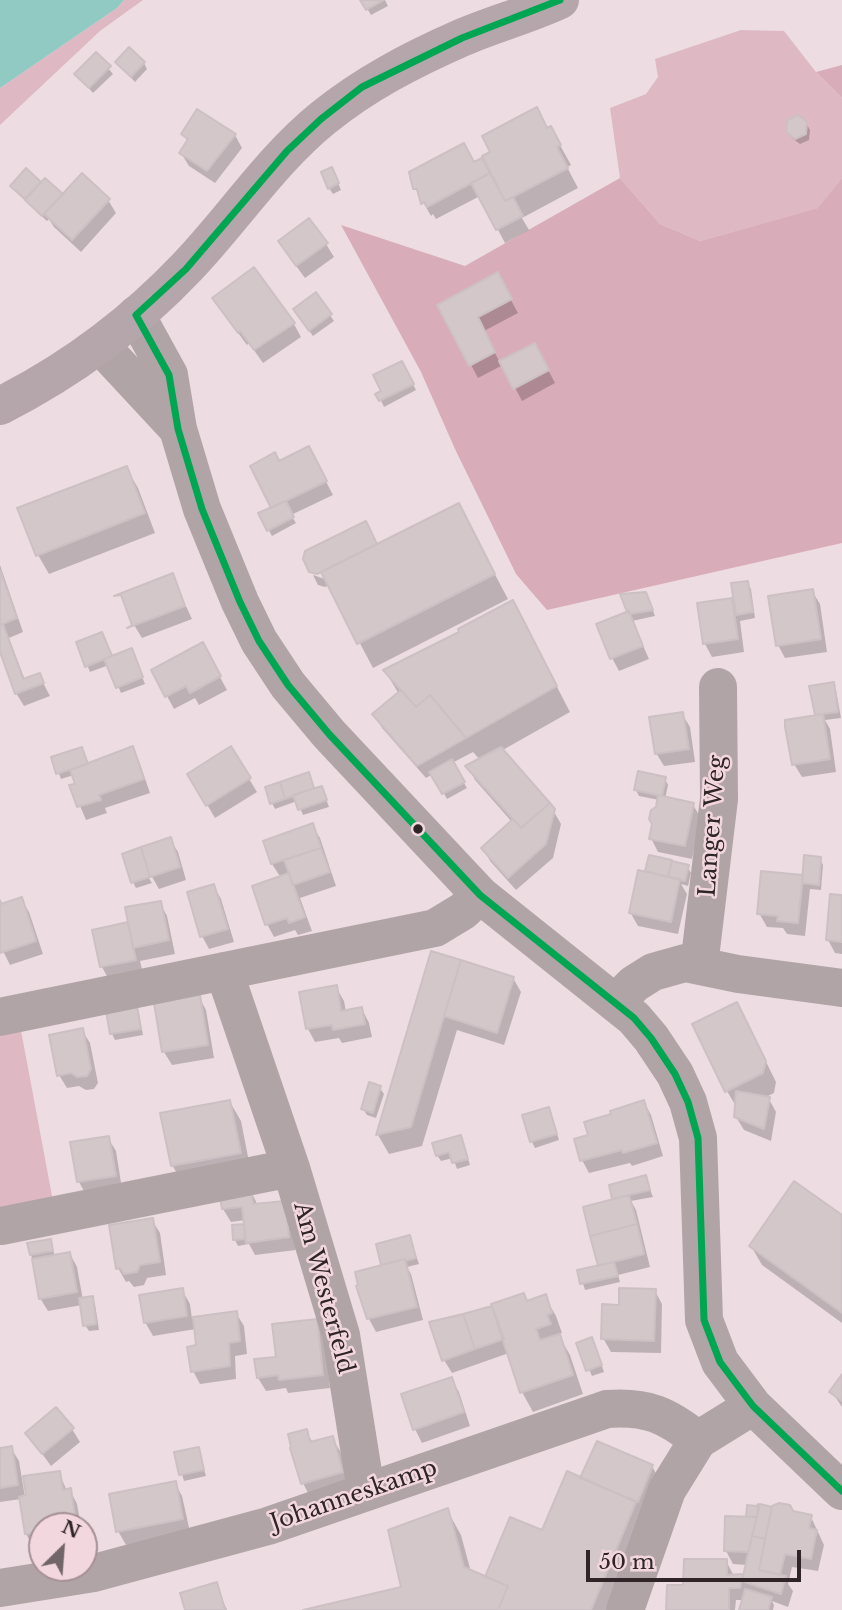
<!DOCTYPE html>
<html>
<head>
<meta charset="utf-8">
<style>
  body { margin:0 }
  #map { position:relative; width:842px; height:1610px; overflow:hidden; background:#eddde2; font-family:"Libre Baskerville",serif }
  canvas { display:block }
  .north { position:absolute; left:28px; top:1512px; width:70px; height:70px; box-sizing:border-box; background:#f3d7de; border:2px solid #a59095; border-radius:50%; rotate:25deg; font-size:19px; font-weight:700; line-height:28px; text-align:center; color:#2f2528 }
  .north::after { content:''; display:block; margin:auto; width:24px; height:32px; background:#726569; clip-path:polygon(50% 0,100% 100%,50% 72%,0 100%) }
  .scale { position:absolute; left:586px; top:1550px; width:215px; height:32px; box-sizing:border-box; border:4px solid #2f2528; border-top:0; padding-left:9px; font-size:21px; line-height:24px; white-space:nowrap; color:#2f2528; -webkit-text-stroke:5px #f3d7de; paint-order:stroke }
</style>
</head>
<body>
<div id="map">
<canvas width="842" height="1610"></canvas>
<div class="north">N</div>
<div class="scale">50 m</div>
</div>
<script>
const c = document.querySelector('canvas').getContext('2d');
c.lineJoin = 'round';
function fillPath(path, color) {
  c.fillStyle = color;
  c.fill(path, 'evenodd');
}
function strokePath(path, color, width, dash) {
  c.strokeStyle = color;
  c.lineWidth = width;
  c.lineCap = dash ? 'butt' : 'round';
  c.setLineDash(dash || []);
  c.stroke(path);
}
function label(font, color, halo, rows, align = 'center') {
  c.font = font + ' "Libre Baskerville",serif';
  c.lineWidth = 5;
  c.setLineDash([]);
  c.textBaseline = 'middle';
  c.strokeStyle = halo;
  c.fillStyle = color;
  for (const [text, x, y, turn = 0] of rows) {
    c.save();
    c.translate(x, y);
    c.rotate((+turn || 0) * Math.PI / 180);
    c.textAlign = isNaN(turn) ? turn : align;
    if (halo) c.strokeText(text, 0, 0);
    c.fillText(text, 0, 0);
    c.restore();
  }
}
const green = new Path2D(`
  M 124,0 L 143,0 L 100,31 L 0,125 L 0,88 L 117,8 Z
  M 741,30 L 784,31 L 816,72 L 842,98 L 842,178 L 819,208 L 700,241 L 660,224 L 620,178 L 610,108 L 646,94 L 658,77 L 655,59 Z
  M 20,1025 L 53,1201 L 0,1212 L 0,1029 Z`);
const forest = new Path2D(`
  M 842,65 L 842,98 L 816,72 Z
  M 620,178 L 660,224 L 700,241 L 818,208 L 842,178 L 842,543 L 547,610 L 516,574 L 455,449 L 421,372 L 341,225 L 465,266 Z`);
const water = new Path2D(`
  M 0,0 L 124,0 L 117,8 L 0,88 Z`);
const shadow = new Path2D(`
  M 362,0 L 385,0 L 388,6 L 371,15 Z
  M 96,54 L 113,74 L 93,93 L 76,74 Z
  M 117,63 L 144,63 L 147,69 L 135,82 Z
  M 806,123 L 810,130 L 809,140 L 800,144 L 792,138 L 788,132 Z
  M 551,129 L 571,165 L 567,167 L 578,188 L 522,218 L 529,230 L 505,243 L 480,196 L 436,219 L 433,214 L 431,216 L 415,188 L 474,164 Z
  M 183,134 L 235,135 L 242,148 L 215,183 L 189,166 L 181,153 L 188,142 Z
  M 26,171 L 41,185 L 63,196 L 108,200 L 116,213 L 81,252 L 54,227 L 49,219 L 47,221 L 16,192 L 12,186 Z
  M 335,176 L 341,190 L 333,194 L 329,188 Z
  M 326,244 L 334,257 L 305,278 L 288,255 Z
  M 497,275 L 518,313 L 484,331 L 500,363 L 542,358 L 555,383 L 522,401 L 503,365 L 478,378 L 439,305 Z
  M 316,295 L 334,321 L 313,336 L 298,316 Z
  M 222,311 L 294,324 L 301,337 L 263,363 L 249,343 L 247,345 Z
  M 402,363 L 416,390 L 384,407 L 378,394 L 384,391 Z
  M 316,462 L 333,495 L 291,515 L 296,523 L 272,536 L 260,514 L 273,508 L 279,463 Z
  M 127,469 L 138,488 L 155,533 L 49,574 L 38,555 Z
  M 458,505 L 508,599 L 373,668 L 329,585 L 325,587 L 318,585 L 313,575 L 325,579 L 326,575 L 310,570 L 372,536 L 377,546 Z
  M 0,565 L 23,632 L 9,638 L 25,680 L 39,675 L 50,696 L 24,706 L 16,693 L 0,646 Z
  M 172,576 L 192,619 L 142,638 L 134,625 Z
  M 747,583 L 751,589 L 755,618 L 740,621 L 744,652 L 712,657 L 705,644 L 731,599 L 736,609 Z
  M 812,591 L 820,604 L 827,652 L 785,658 L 778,645 Z
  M 649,600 L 655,616 L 632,621 L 649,659 L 619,671 L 612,658 L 629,613 Z
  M 513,602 L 570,712 L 501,751 L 553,810 L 561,824 L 553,858 L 516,890 L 490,861 L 483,848 L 512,822 L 475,780 L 468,767 L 480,760 L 473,752 L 452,763 L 467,788 L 447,799 L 433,774 L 426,778 L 382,728 L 374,715 L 399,694 L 385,671 L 462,632 Z
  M 78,643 L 112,658 L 134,657 L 145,684 L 121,693 L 109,665 L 90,672 Z
  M 202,644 L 227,690 L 199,705 L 195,698 L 174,709 L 153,670 Z
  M 833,684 L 836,690 L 841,718 L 825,720 L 830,729 L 836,772 L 802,777 L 794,764 Z
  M 682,714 L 690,727 L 695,762 L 664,766 L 656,753 Z
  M 132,748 L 139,761 L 150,793 L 105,808 L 107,813 L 86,820 L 72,787 L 77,785 L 74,775 L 61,779 L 53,758 L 88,765 Z
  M 231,749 L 257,792 L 215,818 L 189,774 Z
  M 665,779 L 668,785 L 665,799 L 693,805 L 701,818 L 692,859 L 658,852 L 651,838 L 659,800 L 639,796 L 636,790 Z
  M 311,781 L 315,790 L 322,788 L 329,807 L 303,815 L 297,801 L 275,809 L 272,803 Z
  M 312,825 L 320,838 L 336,886 L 300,898 L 312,931 L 298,935 L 295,930 L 274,937 L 267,924 L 281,878 L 272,864 L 265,842 Z
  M 170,839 L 178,852 L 186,880 L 159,889 L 147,868 L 144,870 L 152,883 L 136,888 L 133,882 Z
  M 650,857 L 687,866 L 691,873 L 688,886 L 681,884 L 687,894 L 678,934 L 638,926 L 630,912 L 649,874 L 647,871 Z
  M 820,859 L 823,865 L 821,890 L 810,889 L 805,936 L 787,934 L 783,928 L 767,927 L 759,913 L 805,877 Z
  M 214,886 L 221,899 L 234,942 L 209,949 L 202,936 Z
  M 842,897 L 842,954 L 835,953 L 828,940 Z
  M 0,899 L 3,905 L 21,899 L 29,912 L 43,954 L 10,965 L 0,945 Z
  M 160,903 L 167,916 L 175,954 L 140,961 L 143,973 L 109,980 L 102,967 L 130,923 Z
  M 433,953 L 513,978 L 521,992 L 504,1045 L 457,1030 L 422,1146 L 389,1154 L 378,1135 Z
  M 336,987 L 344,1001 L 346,1012 L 362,1009 L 369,1023 L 372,1037 L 342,1043 L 339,1038 L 315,1042 L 308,1029 Z
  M 199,997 L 206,1010 L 214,1058 L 172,1065 L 164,1052 L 156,1004 Z
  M 136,1007 L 139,1014 L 143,1035 L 115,1040 L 112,1034 L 108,1012 Z
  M 747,1023 L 776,1082 L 774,1093 L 764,1098 L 769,1099 L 776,1112 L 771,1141 L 744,1130 L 736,1117 L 737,1108 L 727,1091 Z
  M 82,1030 L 90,1043 L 98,1083 L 94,1089 L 86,1090 L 79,1086 L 67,1088 L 59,1075 Z
  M 380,1088 L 384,1094 L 376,1118 L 367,1115 L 363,1109 Z
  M 230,1102 L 241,1121 L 251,1172 L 184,1185 L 172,1165 Z
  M 644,1102 L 651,1115 L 663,1156 L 632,1166 L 630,1163 L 589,1173 L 582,1160 L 590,1136 Z
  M 551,1115 L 559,1140 L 535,1148 L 532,1142 Z
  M 461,1137 L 470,1165 L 457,1169 L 453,1158 L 441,1161 L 437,1155 Z
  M 108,1138 L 116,1151 L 122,1189 L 86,1195 L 79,1182 L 72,1144 Z
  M 645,1177 L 653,1197 L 631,1201 L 636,1210 L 650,1267 L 618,1275 L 620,1282 L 585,1290 L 579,1271 L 600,1267 L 614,1198 Z
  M 250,1189 L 258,1206 L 284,1203 L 296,1250 L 255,1255 L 249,1244 L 238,1246 L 235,1240 L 243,1226 L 246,1232 L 245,1220 L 231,1222 L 223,1209 Z
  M 842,1218 L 842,1323 L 762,1265 L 751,1246 Z
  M 152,1220 L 160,1233 L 166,1275 L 147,1278 L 144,1285 L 134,1287 L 129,1281 L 126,1282 L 118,1268 Z
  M 410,1238 L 419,1264 L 407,1267 L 411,1274 L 423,1320 L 376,1332 L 369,1319 L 383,1266 L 378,1246 Z
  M 50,1241 L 55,1256 L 70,1254 L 77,1267 L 83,1300 L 92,1298 L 95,1304 L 99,1330 L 89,1331 L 85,1325 L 82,1305 L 48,1311 L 40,1298 L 31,1254 Z
  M 182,1290 L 190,1304 L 192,1319 L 236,1313 L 244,1326 L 247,1354 L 235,1356 L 236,1379 L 200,1384 L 193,1371 L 198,1347 L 196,1329 L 153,1336 L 145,1322 Z
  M 655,1291 L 662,1304 L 661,1353 L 611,1352 L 603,1338 L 620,1307 Z
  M 545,1297 L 556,1316 L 562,1333 L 558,1334 L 570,1355 L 583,1394 L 533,1412 L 522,1392 L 509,1353 L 452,1373 L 444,1360 L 527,1302 Z
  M 316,1320 L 324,1334 L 330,1388 L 288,1393 L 286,1388 L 266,1391 L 258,1378 Z
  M 578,1344 L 595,1345 L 604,1372 L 592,1376 Z
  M 842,1377 L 842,1407 L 832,1392 Z
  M 451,1379 L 459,1392 L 470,1426 L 422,1443 L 415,1429 Z
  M 72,1429 L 80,1442 L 51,1466 L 27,1433 Z
  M 306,1431 L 313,1443 L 332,1438 L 340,1451 L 350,1486 L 310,1497 L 303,1483 Z
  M 11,1448 L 19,1461 L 25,1497 L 59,1473 L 67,1491 L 70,1490 L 77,1504 L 81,1526 L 42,1526 L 42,1546 L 34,1547 L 26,1534 L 21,1499 L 0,1502 L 0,1450 Z
  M 198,1449 L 206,1476 L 184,1481 L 176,1454 Z
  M 652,1466 L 659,1479 L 616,1610 L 311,1610 L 403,1589 L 447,1510 L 461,1535 L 471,1572 L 486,1578 L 543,1533 L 582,1480 Z
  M 175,1483 L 182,1496 L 190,1532 L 126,1545 L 118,1531 Z
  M 759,1506 L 811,1517 L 824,1545 L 818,1571 L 792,1567 L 788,1584 L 793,1591 L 788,1607 L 772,1601 L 774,1605 L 773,1610 L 740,1610 L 743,1600 L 736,1600 L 735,1610 L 668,1610 L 685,1587 L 726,1561 L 734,1576 L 745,1576 L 747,1565 L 733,1564 L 726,1551 L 749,1519 L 749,1507 L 759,1508 Z
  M 216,1585 L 227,1610 L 187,1610 Z`);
const building = new Path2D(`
  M 360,0 L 384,0 L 366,10 Z
  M 129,47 L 145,62 L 131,77 L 115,62 Z
  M 96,52 L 111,66 L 89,88 L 74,74 Z
  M 537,107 L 547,128 L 551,126 L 561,145 L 557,147 L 568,168 L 505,201 L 482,156 L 490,152 L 482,136 Z
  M 197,109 L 236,134 L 207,171 L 179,153 L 188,139 L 181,134 Z
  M 798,115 L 807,122 L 806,134 L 795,139 L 786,132 L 787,120 Z
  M 464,143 L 474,162 L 482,158 L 490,173 L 427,207 L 425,202 L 421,204 L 417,189 L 413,189 L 409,172 Z
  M 332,167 L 339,183 L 328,189 L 321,172 Z
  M 26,168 L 41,182 L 25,199 L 10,186 Z
  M 82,173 L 110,199 L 72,240 L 44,214 Z
  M 490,173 L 505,201 L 513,197 L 523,216 L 496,230 L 471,183 Z
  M 45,178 L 63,194 L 42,216 L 25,200 Z
  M 309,218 L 328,243 L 296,266 L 278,241 Z
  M 254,267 L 295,323 L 254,350 L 240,331 L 238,333 L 212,298 Z
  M 498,272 L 512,299 L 478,317 L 495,352 L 469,366 L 437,305 Z
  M 316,292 L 332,314 L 309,331 L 293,309 Z
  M 535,343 L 549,370 L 513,389 L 499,361 Z
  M 402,361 L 414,384 L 379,401 L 375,394 L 381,391 L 373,375 Z
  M 309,446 L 327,481 L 271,508 L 250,466 L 275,452 L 279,461 Z
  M 127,466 L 145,513 L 36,556 L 17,508 Z
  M 286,501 L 294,517 L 267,531 L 258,513 Z
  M 459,503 L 495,574 L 357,644 L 321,572 Z
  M 366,521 L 377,544 L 317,574 L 309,572 L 303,559 L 305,551 Z
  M 0,570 L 17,618 L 0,625 Z
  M 173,573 L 185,606 L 127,628 L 132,625 L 121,595 L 114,596 Z
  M 748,581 L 753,612 L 736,615 L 731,583 Z
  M 813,589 L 821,639 L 776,646 L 768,596 Z
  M 646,592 L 653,610 L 630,614 L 627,612 L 620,594 Z
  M 732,598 L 738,639 L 703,644 L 697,603 Z
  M 513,600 L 557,686 L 466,738 L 430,695 L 416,707 L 383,670 L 459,632 L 458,629 Z
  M 629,611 L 643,646 L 610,659 L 596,624 Z
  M 3,624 L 23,679 L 40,673 L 44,683 L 15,694 L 0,652 L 0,625 Z
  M 102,632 L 112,656 L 85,667 L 76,642 Z
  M 203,642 L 221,676 L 190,693 L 186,686 L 165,697 L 151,670 Z
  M 132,648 L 143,677 L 116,688 L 104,659 Z
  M 834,682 L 838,712 L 815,715 L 809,686 Z
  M 401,690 L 416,707 L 430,695 L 466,738 L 417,766 L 372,714 Z
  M 683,712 L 689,749 L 655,754 L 649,717 Z
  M 823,714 L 830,759 L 792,765 L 785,727 L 785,720 Z
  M 133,746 L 144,779 L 99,795 L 101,800 L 77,807 L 69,785 L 75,784 L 70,770 Z
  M 231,746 L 251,778 L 206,806 L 187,774 Z
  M 82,747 L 88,764 L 56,774 L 51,757 Z
  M 501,747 L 550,803 L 521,828 L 465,766 Z
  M 452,759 L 465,782 L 442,794 L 429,772 Z
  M 638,771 L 666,777 L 662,796 L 634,790 Z
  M 309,772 L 314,788 L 285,799 L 280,782 Z
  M 280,782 L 285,799 L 270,804 L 265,787 Z
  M 322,786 L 327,800 L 298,810 L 293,795 Z
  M 658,795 L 694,803 L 685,846 L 649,839 L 652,824 L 649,819 L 651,810 L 656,807 Z
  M 550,803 L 555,809 L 546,844 L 508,878 L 481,848 L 513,819 L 521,828 Z
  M 313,823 L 321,848 L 271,864 L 263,841 Z
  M 171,837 L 180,867 L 150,877 L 141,847 Z
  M 141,847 L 150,877 L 131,883 L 122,854 Z
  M 321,848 L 330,872 L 293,885 L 284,860 Z
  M 649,855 L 672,860 L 668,877 L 645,871 Z
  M 804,855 L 821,857 L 819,885 L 802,883 Z
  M 672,861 L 689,865 L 685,881 L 668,877 Z
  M 638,870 L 680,879 L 671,922 L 629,913 Z
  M 761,871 L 803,875 L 798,923 L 777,921 L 778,916 L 757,914 Z
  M 289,873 L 305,917 L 289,923 L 287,918 L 265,925 L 252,886 Z
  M 214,884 L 228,929 L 200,937 L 187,892 Z
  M 830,894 L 842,895 L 842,942 L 826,940 Z
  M 22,897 L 36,941 L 0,953 L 0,902 L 1,904 Z
  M 161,901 L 169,940 L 133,948 L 125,907 Z
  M 128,922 L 136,960 L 100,967 L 92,930 Z
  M 431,951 L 461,960 L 444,1016 L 411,1127 L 376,1135 Z
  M 461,960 L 514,977 L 497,1033 L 444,1016 Z
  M 337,985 L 341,1011 L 362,1007 L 365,1024 L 333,1030 L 332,1025 L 306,1029 L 299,992 Z
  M 200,995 L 208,1045 L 162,1052 L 154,1003 Z
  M 737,1002 L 766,1061 L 763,1073 L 725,1092 L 692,1024 Z
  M 137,1006 L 141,1029 L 110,1034 L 106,1011 Z
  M 83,1028 L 91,1069 L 87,1076 L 77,1077 L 71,1073 L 57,1076 L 49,1035 Z
  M 369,1082 L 381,1086 L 373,1113 L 361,1109 Z
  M 736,1091 L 770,1097 L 764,1129 L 734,1117 Z
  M 230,1100 L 241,1153 L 171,1166 L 160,1113 Z
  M 644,1100 L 657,1143 L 623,1153 L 622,1150 L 580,1161 L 574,1139 L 588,1135 L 584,1122 L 611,1114 L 610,1111 Z
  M 549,1107 L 557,1134 L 530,1142 L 522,1115 Z
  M 461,1135 L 468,1159 L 452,1163 L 449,1152 L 436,1156 L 432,1143 Z
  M 109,1136 L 116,1176 L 77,1182 L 70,1142 Z
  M 646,1175 L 650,1190 L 612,1199 L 609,1185 Z
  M 794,1181 L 842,1215 L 842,1313 L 749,1246 Z
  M 251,1187 L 253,1204 L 285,1201 L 289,1237 L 246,1243 L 242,1207 L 222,1209 L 219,1192 Z
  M 629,1195 L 637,1224 L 590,1236 L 583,1207 Z
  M 153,1218 L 160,1262 L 140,1265 L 137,1272 L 124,1274 L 120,1268 L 116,1269 L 109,1225 Z
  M 244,1224 L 245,1239 L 233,1240 L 232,1225 Z
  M 637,1224 L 644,1254 L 598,1266 L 590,1236 Z
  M 410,1235 L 416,1258 L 405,1261 L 405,1259 L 381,1265 L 376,1244 Z
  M 51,1239 L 53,1251 L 30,1255 L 27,1243 Z
  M 70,1252 L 77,1292 L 39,1299 L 32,1259 Z
  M 405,1259 L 417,1307 L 367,1319 L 356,1286 L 358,1285 L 355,1272 Z
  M 614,1262 L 618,1276 L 580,1284 L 577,1270 Z
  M 183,1288 L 187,1316 L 144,1323 L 139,1295 Z
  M 619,1288 L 656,1289 L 654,1341 L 601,1339 L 602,1304 L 619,1305 Z
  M 524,1293 L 527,1301 L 546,1294 L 552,1313 L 547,1315 L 551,1324 L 536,1329 L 540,1340 L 560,1334 L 573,1375 L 520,1393 L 491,1304 Z
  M 93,1296 L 96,1324 L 83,1326 L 79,1298 Z
  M 492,1306 L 504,1339 L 475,1349 L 463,1314 Z
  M 237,1311 L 240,1341 L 229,1343 L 230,1366 L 191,1372 L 187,1347 L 196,1345 L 193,1317 Z
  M 463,1314 L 475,1349 L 442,1361 L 429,1322 Z
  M 317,1319 L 323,1375 L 279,1380 L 278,1375 L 257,1378 L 254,1359 L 276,1357 L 272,1324 Z
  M 592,1337 L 602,1365 L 586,1371 L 576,1343 Z
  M 842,1374 L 842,1401 L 829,1392 Z
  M 452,1377 L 464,1412 L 413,1430 L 401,1394 Z
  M 56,1407 L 74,1428 L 42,1454 L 25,1433 Z
  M 307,1429 L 310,1442 L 333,1436 L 343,1472 L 301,1484 L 290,1448 L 291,1447 L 288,1434 Z
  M 597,1441 L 653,1465 L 638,1502 L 580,1478 Z
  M 12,1446 L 18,1485 L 0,1488 L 0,1448 Z
  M 199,1447 L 204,1470 L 179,1475 L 174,1452 Z
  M 60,1471 L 63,1490 L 71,1488 L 76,1526 L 42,1526 L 42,1532 L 25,1534 L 19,1497 L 26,1495 L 23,1476 Z
  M 567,1471 L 636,1502 L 591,1610 L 498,1610 L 508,1586 L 485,1577 L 510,1517 L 542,1530 Z
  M 176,1481 L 183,1519 L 116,1532 L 109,1494 Z
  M 779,1503 L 790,1505 L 793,1511 L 812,1515 L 809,1528 L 817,1530 L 811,1559 L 785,1554 L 780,1575 L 759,1570 L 772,1506 Z
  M 758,1504 L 757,1517 L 746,1517 L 747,1505 L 757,1506 Z
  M 760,1504 L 772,1507 L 765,1539 L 752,1536 Z
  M 448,1508 L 464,1567 L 508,1586 L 498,1610 L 303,1610 L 401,1587 L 388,1530 Z
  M 725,1516 L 757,1517 L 748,1552 L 724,1551 Z
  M 752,1536 L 765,1539 L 759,1570 L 786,1576 L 781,1594 L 742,1581 Z
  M 684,1559 L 727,1559 L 727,1575 L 743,1574 L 740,1588 L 729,1588 L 729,1610 L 666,1610 L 667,1585 L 683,1585 Z
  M 217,1582 L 225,1610 L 185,1610 L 180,1593 Z
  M 745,1589 L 772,1597 L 768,1610 L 739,1610 Z`);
const minor = new Path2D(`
  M 136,315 L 169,375 L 178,429 L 202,509 L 240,602 L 259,641 L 288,685 L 329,734 L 480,895 L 634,1018 L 651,1038 L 675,1074 L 688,1102 L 698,1138 L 704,1320 L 720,1362 L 753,1406 L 842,1491
  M 100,345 L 178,429
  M 699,966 L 719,799 L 718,687
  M 224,971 L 291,1168 L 341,1335 L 366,1491
  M 616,1002 L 634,984 L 653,972 L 685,963 L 738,974 L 842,988
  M 0,1017 L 435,928 L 463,911 L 480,895
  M 1,1226 L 291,1168
  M 0,1588 L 94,1573 L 268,1526 L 607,1409 C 647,1406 667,1415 698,1440
  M 625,1610 L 667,1490 L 698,1440 L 753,1406`);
const major = new Path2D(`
  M 0,406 C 69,371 133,324 187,267 C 233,219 271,160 323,118 C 365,84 411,60 461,38 C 493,24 528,15 560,0`);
const bus1 = new Path2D(`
  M 136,315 L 169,375 L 178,429 L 202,509 L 240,602 L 259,641 L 288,685 L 329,734 L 480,895 L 634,1018 L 651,1038 L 675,1074 L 688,1102 L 698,1138 L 704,1320 L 720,1362 L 753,1406 L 842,1491
  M 136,315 L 186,269 L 287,151 L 321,119 L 362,87 L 462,38 L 560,0`);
const markers = [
  [418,829,6,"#2f2528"]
];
const streetNames = [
  ["Langer Weg",713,826,-86],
  ["Am Westerfeld",323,1288,75],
  ["Johanneskamp",354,1496,-19]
];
fillPath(green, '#deb9c3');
fillPath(forest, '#d9acb9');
fillPath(water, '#90cac3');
fillPath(shadow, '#0003');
fillPath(building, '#d3c7ca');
strokePath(building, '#cdc0c4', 2);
strokePath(minor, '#b1a4a7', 38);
strokePath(major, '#b5a6ab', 38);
strokePath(bus1, '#00a651', 7);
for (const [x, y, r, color] of markers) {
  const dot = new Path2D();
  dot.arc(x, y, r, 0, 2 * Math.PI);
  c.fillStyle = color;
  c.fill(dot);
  strokePath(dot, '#f3d7de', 2.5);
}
label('23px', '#2f2528', '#f3d7de', streetNames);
</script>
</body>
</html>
